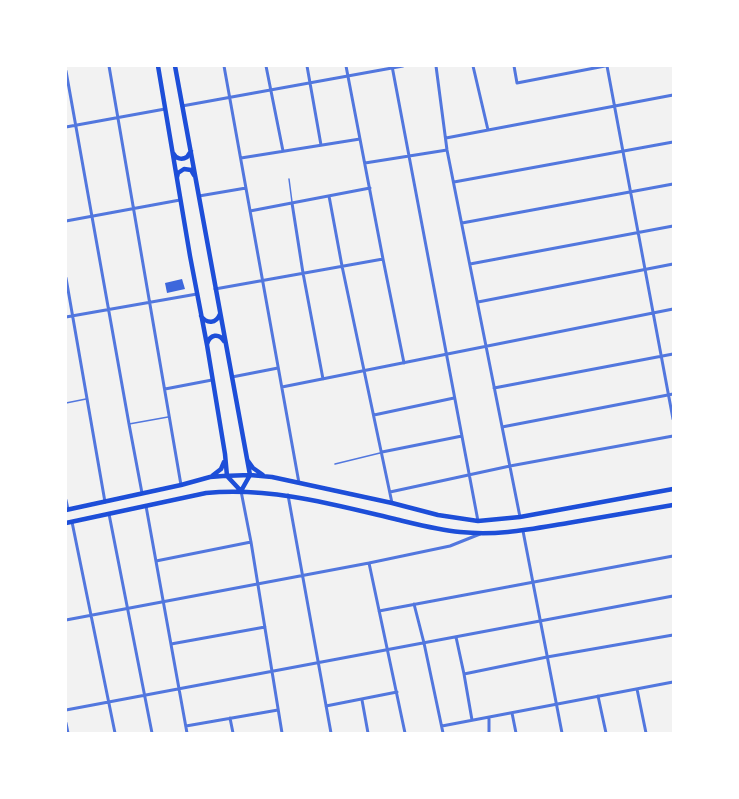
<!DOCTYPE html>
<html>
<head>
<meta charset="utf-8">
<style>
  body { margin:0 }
  #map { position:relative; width:739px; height:799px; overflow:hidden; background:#f2f2f2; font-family:Signika,sans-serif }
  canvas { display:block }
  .frame { position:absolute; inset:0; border:67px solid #fff; pointer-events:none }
</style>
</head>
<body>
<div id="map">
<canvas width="739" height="799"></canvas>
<div class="frame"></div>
</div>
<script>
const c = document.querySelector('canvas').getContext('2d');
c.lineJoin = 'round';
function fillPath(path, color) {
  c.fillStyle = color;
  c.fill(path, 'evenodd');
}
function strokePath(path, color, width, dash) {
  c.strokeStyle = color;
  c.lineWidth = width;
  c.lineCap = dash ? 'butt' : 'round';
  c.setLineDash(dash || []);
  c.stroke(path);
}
const building = new Path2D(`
  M 182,279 L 185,289 L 167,293 L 165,283 Z`);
const service = new Path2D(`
  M 289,179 L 292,202
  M 66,403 L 86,399
  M 129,424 L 168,417
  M 335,464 L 380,453`);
const minor = new Path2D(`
  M 109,66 L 181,485
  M 224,66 L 299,483
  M 266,66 L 283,151
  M 307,66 L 321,145
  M 346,66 L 383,259 L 404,363
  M 392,66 L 478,521
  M 436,66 L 447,150 L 520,517
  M 473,66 L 488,130
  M 514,66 L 517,83 L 605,66
  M 607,66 L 673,419
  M 66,71 L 129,424 L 142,493
  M 182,106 L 403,66
  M 66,127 L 165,109
  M 446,138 L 673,95
  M 241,158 L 360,139
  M 365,163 L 447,150
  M 454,182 L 673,142
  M 199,196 L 246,188
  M 329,196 L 342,266 L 392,503
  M 292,203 L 303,273 L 323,379
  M 250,211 L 370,188
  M 66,221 L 180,200
  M 462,223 L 673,184
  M 470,264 L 673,226
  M 66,278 L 105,502
  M 215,289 L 383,259
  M 478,302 L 673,264
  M 66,317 L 197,294
  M 232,377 L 278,368
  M 282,387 L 673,309
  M 494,388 L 673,354
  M 165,389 L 212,380
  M 374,415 L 454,398
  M 502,427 L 673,394
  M 382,452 L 462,436
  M 241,491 L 251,542 L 282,733
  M 390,492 L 510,466 L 673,436
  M 288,495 L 331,733
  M 66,500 L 68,509
  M 146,506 L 187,733
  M 109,514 L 152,733
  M 72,522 L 115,733
  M 523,531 L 562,733
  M 156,561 L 251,542
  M 369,563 L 405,733
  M 414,604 L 424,643 L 443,733
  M 379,611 L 673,556
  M 66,620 L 369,563 L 450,546 L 480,534
  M 456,637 L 464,674 L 472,720
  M 171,644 L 265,627
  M 464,674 L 547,657 L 673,635
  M 637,689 L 646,733
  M 598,696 L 606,733
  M 362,700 L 368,733
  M 326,706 L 397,692
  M 66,710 L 673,596
  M 512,713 L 516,733
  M 489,717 L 489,733
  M 230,718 L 233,733
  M 66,723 L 68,733
  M 186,726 L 278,710
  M 442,726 L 673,682`);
const secondary = new Path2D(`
  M 158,66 L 190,256 L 207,345 L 225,454 L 227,476 L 241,491
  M 175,66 L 250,475 L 241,491
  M 173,153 C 176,159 182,160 187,157 L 191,151
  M 177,177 L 178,173 L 184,169 L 191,170 L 194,175
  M 201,316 C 207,324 216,324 220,314
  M 207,344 C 210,334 219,333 224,341
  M 248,461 L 253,468 L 263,475
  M 212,476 L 221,469 L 224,462
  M 66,510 L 181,485 L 210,477 L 223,476 L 250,475 L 272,477 L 392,503 L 438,515 L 478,521 L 520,517 L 673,489
  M 66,523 L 206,493 C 271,487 332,504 395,519 C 416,524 438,530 460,532 C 498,536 531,529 568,523 C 603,517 638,511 673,505`);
fillPath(building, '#3d67dc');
strokePath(service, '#5277de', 1.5);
strokePath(minor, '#5277de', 3);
strokePath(secondary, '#1d4ed8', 4.5);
</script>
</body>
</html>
